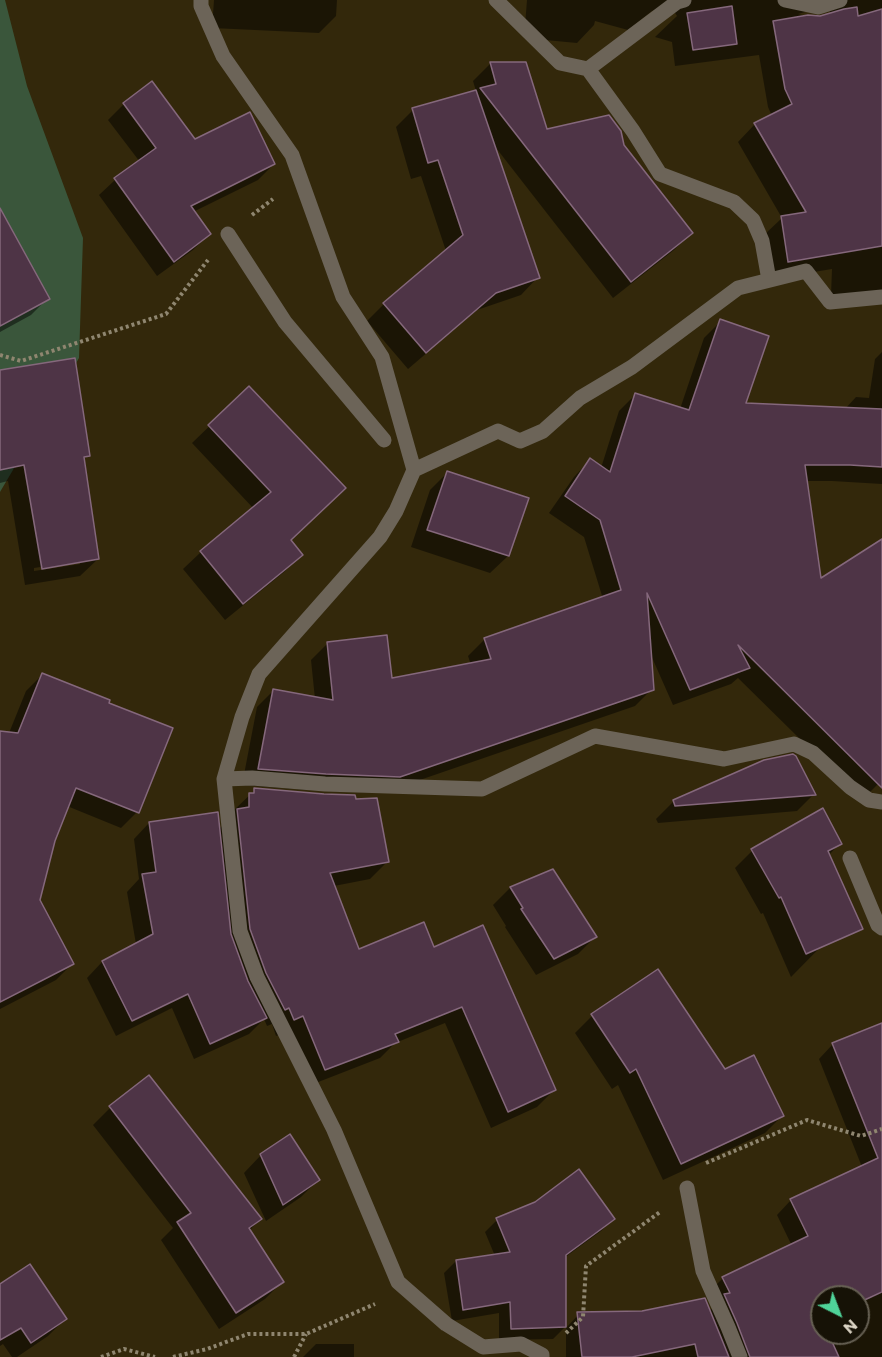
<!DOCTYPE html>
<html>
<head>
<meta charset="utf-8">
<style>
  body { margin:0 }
  #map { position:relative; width:882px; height:1357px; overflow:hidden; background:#33280b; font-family:Commissioner,sans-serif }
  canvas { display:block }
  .north { position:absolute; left:810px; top:1285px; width:60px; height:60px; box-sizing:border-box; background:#161206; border:2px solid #666053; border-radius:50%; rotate:138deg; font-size:16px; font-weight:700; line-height:24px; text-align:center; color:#ddd6c6 }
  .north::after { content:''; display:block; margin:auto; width:21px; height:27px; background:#4fd399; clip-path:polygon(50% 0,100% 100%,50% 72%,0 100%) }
</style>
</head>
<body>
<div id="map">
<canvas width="882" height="1357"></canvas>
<div class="north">N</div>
</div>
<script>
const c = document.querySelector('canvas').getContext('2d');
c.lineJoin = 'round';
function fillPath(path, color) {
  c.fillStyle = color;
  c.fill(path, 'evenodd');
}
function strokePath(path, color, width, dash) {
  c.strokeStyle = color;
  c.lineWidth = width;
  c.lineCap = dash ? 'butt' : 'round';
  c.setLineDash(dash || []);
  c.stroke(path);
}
const green = new Path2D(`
  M 0,0 L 5,0 L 27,86 L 83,238 L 79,358 L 0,492 Z`);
const shadow = new Path2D(`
  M 214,0 L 337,0 L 336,16 L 319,33 L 212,28 Z
  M 527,0 L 882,0 L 882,296 L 831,295 L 832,269 L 771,279 L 764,235 L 782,218 L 738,142 L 755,124 L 772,116 L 768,107 L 759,55 L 675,66 L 672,42 L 655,37 L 677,16 L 674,11 L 667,7 L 652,11 L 628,30 L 595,21 L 594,25 L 577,43 L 524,38 ZM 823,7 L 829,10 L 831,14 L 817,18 L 798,14 Z
  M 525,63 L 546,130 L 622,146 L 691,233 L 674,250 L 613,298 L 493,144 L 538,277 L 521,295 L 477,310 L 408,369 L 367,321 L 384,304 L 446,251 L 421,176 L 411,179 L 396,127 L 413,110 L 476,91 L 473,81 L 490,64 Z
  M 124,104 L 194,141 L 274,164 L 258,180 L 193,212 L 209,234 L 193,250 L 157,276 L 99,195 L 115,180 L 140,162 L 108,120 Z
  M 0,211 L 48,298 L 31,315 L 0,332 Z
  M 721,321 L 744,404 L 845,409 L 856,397 L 869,398 L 875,359 L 882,352 L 882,484 L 832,481 L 806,481 L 820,580 L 882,541 L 882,780 L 862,800 L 738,678 L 731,684 L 673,705 L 650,653 L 652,689 L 635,706 L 382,793 L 308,790 L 242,785 L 257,707 L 273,691 L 315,699 L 311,660 L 328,643 L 391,680 L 471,665 L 468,656 L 485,639 L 603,599 L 584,537 L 549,513 L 574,477 L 590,460 L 601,468 L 619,411 L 635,395 L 680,409 L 704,338 Z
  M 0,372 L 88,455 L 83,460 L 98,559 L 80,576 L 25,585 L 8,481 L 0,483 ZM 80,561 L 80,564 L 34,571 L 34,568 Z
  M 249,388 L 290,541 L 301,555 L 284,572 L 225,620 L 183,569 L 201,552 L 254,509 L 192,443 Z
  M 447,473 L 527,499 L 508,556 L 490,573 L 411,547 L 430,490 Z
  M 42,675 L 137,812 L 121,828 L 67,806 L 53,840 L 38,900 L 72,964 L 56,980 L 0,1009 L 0,732 L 9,733 L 26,691 Z
  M 255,790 L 387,862 L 370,879 L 334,886 L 358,951 L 433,949 L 554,1090 L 537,1107 L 491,1128 L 445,1023 L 395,1043 L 380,1058 L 308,1086 L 286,1032 L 276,1036 L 272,1024 L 267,1026 L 264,1019 L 249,1034 L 194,1059 L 172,1008 L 116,1036 L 87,978 L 102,962 L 136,944 L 127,892 L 139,879 L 134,839 L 149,823 L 218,830 L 232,816 L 232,812 Z
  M 814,794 L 797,811 L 658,823 L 656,819 L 674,801 Z
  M 823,810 L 840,843 L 829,855 L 854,913 L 791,977 L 763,913 L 761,914 L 735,868 L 752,851 Z
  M 553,871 L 595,937 L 578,954 L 536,975 L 505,927 L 506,926 L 493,905 L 510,888 Z
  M 592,1016 L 724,1071 L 782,1116 L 765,1133 L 663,1180 L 618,1085 L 612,1089 L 575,1033 Z
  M 882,1025 L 882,1357 L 566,1357 L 566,1328 L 580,1313 L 709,1312 L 715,1305 L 709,1292 L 723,1278 L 792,1246 L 777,1215 L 791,1200 L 862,1167 L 819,1059 L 833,1044 ZM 822,1297 L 858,1297 L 858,1333 L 822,1333 Z
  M 149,1078 L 260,1219 L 249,1231 L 282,1282 L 265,1299 L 219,1329 L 161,1240 L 173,1228 L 93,1125 L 110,1108 Z
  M 261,1155 L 318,1180 L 301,1197 L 266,1221 L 244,1173 Z
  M 535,1203 L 613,1219 L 601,1231 L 564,1258 L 565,1327 L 553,1339 L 499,1340 L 499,1313 L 452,1321 L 444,1273 L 456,1261 L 495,1256 L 485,1232 L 497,1220 Z
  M 0,1285 L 65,1319 L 48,1336 L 17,1357 L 12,1357 L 3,1344 L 0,1346 Z
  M 316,1344 L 354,1344 L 354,1357 L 303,1357 Z`);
const building = new Path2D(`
  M 732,6 L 737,44 L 693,50 L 687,13 Z
  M 857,7 L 858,16 L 882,9 L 882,246 L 788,262 L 781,216 L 806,212 L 754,123 L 792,104 L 785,89 L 773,21 L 808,15 L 820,16 L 844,9 Z
  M 490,62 L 526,62 L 547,129 L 609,115 L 621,131 L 624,145 L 693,233 L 631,282 L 480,88 L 496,84 Z
  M 152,81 L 195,139 L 250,112 L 275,164 L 191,206 L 211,234 L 174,262 L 114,178 L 156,148 L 123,103 Z
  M 476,90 L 540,278 L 496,293 L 426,353 L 383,303 L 463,235 L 438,160 L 428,163 L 412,108 Z
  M 0,208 L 50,299 L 0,326 Z
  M 720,319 L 769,336 L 746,403 L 882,409 L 882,467 L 850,465 L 805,465 L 821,578 L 882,539 L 882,788 L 738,645 L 750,668 L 690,690 L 647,593 L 654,690 L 400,777 L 326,774 L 258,769 L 273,689 L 333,700 L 327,642 L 387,635 L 392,678 L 491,659 L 484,638 L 621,590 L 600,520 L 565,496 L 590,458 L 610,472 L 635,393 L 689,410 Z
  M 75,358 L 90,456 L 84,457 L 99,559 L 42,569 L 24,465 L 0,470 L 0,370 Z
  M 249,386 L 346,488 L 291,540 L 303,555 L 243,604 L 200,551 L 271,492 L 208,425 Z
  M 447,471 L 529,498 L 509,556 L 427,530 Z
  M 42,673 L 110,700 L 109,703 L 173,728 L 139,813 L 76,788 L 55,841 L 40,900 L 74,964 L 0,1002 L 0,731 L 18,733 Z
  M 793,754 L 796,756 L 816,795 L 675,806 L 673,800 L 764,760 Z
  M 254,788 L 324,794 L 355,795 L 356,799 L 377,798 L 389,862 L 330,873 L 359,949 L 424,922 L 434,947 L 483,925 L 556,1090 L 508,1112 L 462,1007 L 395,1034 L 399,1042 L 325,1070 L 303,1016 L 294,1020 L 289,1008 L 285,1010 L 266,973 L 250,929 L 237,809 L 249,807 L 249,793 L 254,793 Z
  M 823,808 L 842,844 L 828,851 L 863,929 L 806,954 L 781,897 L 779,898 L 751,849 Z
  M 218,812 L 231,934 L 248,981 L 267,1018 L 210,1044 L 188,994 L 132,1021 L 102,961 L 153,934 L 142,874 L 156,872 L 149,822 Z
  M 553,869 L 597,937 L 554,959 L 521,909 L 523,908 L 510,887 Z
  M 658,969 L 725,1069 L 754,1055 L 784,1116 L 681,1164 L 636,1069 L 630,1073 L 591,1014 Z
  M 882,1023 L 882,1292 L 858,1303 L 858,1297 L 822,1297 L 822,1333 L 828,1333 L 839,1357 L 750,1357 L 737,1323 L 724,1294 L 730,1293 L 722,1277 L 808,1236 L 790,1199 L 878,1158 L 832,1043 Z
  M 149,1075 L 262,1219 L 249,1228 L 284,1282 L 236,1313 L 177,1222 L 191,1213 L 109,1106 Z
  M 290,1134 L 320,1180 L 283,1205 L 260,1154 Z
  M 579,1169 L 615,1219 L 566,1255 L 566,1327 L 511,1329 L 510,1302 L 463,1310 L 456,1260 L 510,1252 L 496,1218 L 535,1202 Z
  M 30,1264 L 67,1319 L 31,1343 L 21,1328 L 0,1340 L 0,1284 Z
  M 705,1298 L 729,1357 L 698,1357 L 695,1344 L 632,1357 L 582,1357 L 577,1312 L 642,1311 Z`);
const path = new Path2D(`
  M 252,215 L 273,199
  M 0,355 L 21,361 L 166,314 L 208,260
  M 706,1163 L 807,1120 L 861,1136 L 882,1129
  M 566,1333 L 583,1317 L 586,1266 L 660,1212
  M 101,1357 L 124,1349 L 155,1357
  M 173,1357 L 207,1349 L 248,1334 L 306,1334 L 375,1304
  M 294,1357 L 306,1334`);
const lane = new Path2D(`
  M 850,858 L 878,925 L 882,928
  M 687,1188 L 703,1271 L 728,1327 L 740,1357`);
const street = new Path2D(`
  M 201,0 L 201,6 L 223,56 L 292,155 L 343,297 L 382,357 L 414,470 L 396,511 L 380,537 L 259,674 L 242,717 L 224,779 L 240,931 L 257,977 L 334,1130 L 398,1282 L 446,1324 L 483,1347 L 521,1344 L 542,1355 L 542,1357
  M 496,0 L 560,63 L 588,69 L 677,2 L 684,0
  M 785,0 L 818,7 L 840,0
  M 588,69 L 633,131 L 660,174 L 734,202 L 753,220 L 762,241 L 769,280
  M 228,234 L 285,322 L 384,440
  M 414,470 L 498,431 L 520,441 L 543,431 L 580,398 L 632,367 L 738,288 L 806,271 L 830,302 L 882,297
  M 224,779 L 252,778 L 325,784 L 482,789 L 595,736 L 724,759 L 794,744 L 813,753 L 850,787 L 869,800 L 882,802`);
fillPath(green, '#3a563b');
fillPath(shadow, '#0007');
fillPath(building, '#4e3446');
strokePath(building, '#85687c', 1.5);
strokePath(path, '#8f8670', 4, [3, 3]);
strokePath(lane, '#6c6458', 15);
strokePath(street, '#6c6458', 15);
</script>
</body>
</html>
